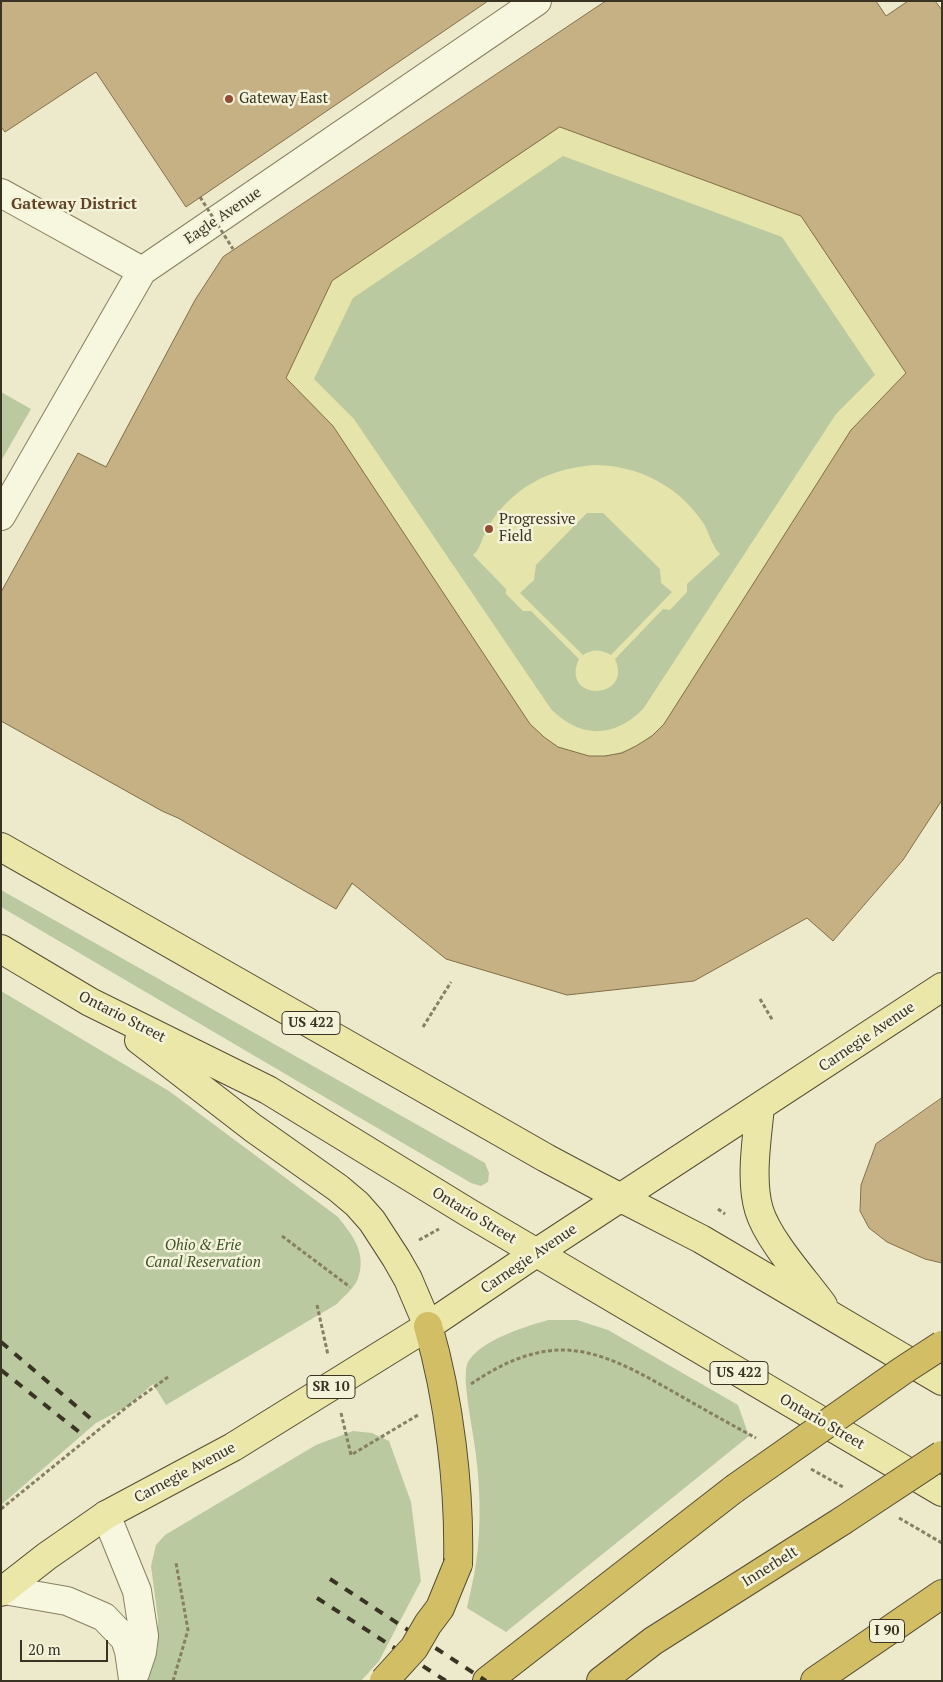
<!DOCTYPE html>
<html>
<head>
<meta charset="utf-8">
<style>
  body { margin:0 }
  #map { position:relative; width:943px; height:1682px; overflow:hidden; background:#eceacb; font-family:"PT Serif",serif }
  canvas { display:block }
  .frame { position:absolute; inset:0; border:2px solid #393323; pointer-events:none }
  .scale { position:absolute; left:20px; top:1640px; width:88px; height:22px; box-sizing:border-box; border:2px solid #393323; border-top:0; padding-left:6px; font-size:15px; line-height:18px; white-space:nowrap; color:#393323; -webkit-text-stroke:4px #f4f3da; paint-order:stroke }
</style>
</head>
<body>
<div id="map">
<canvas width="943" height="1682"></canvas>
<div class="frame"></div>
<div class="scale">20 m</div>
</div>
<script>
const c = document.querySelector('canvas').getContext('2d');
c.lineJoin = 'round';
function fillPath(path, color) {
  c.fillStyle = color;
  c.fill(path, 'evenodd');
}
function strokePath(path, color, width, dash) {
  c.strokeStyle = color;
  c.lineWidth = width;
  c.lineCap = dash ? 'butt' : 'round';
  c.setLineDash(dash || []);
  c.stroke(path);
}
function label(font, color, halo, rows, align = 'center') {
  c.font = font + ' "PT Serif",serif';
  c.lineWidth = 5;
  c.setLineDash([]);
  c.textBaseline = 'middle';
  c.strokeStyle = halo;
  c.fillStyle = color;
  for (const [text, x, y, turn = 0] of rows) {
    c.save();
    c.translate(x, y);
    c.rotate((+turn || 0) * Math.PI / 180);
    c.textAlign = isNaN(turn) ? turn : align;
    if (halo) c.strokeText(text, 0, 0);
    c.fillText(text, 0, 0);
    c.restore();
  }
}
const green = new Path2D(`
  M 606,1 L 876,1 L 886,16 L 908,1 L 935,1 L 833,941 L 807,918 L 694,981 L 567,995 L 446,959 L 353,884 L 336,909 L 178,818 L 162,811 L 1,721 L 1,592 L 78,453 L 106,466 L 195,300 L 223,257 Z
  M 1,392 L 31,409 L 1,461 Z
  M 1,890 L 485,1163 L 489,1173 L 488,1182 L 481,1186 L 471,1183 L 1,907 Z
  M 1,991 L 169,1091 L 338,1217 C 353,1236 368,1254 357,1281 C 353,1289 343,1297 337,1304 L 166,1405 L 153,1384 L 128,1406 L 96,1423 L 1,1505 Z
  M 548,1320 L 577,1320 L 608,1330 L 738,1405 L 749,1436 L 506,1632 L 467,1608 C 470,1593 474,1578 476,1563 C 482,1524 480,1480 474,1441 C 472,1425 461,1374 468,1362 C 481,1340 524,1327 548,1320 Z
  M 353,1431 L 372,1433 L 389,1441 L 411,1502 L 421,1581 L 379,1661 L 361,1681 L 146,1681 L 158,1647 L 158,1619 L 151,1566 L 156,1545 L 165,1535 L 316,1445 Z`);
const sand = new Path2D(`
  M 560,127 L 801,216 L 906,373 L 851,430 L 664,724 C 636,753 596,767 558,747 C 547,741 539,732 530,724 L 333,426 L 286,378 L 332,281 ZM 563,156 L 782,237 L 875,375 L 836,414 L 643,709 C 614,738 581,739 551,709 L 354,419 L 314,379 L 353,298 Z
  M 597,465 C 640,466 680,487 704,524 C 709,533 712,546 720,554 L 687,584 L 687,592 L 670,610 L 663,609 L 615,659 C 634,701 559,702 579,659 L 531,611 L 523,611 L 506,594 L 506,589 L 473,555 C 480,550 482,537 487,529 C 510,488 551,467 597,465 ZM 587,513 L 603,513 L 660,569 L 661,583 L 672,592 L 611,655 C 601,649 592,649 583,655 L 520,593 L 534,580 L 536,565 Z`);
const building = new Path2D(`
  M 1,1 L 488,1 L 186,207 L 96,72 L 5,132 L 1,127 Z
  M 606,1 L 876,1 L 886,16 L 908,1 L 935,1 L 942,10 L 942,800 L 903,860 L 833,941 L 807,918 L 694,981 L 567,995 L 446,959 L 352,883 L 336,909 L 178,818 L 162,811 L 1,721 L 1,592 L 78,453 L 106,467 L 195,300 L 223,257 ZM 560,127 L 801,216 L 906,373 L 851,430 L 664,724 L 652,736 L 636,746 L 622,753 L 605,756 L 589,756 L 558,747 L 544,737 L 530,724 L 333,426 L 286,378 L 332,281 Z
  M 942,1098 L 942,1263 L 925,1259 L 887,1242 L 869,1228 L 860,1211 L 861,1185 L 876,1144 Z`);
const path = new Path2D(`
  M 760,999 L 773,1021
  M 423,1027 L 451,982
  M 718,1209 L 725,1214
  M 282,1236 L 350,1287
  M 419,1240 L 439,1229
  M 317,1305 L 328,1355
  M 471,1384 C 499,1365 531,1349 566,1350 C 607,1352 645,1376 679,1395 C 705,1410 730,1424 756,1438
  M 128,1406 L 168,1377
  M 341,1413 L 351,1455 L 418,1415
  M 811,1469 L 843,1487
  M 899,1518 L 942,1543
  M 173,1681 L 188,1630 L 176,1563`);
const street = new Path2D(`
  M 1,193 L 142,271
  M 1,516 L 142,271 L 537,1
  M 106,1515 L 137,1591 L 144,1636 L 142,1652 L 135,1673
  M 4,1590 L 67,1601 L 104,1617 L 125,1639 L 129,1651 L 133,1679`);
const primary = new Path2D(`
  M 1,847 L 546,1158 L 621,1198 L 701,1239 L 942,1381
  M 1,949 L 90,1002 L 268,1090 L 469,1213 L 942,1492
  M 139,1040 L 253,1128 L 338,1188 L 357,1204 L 372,1221 L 396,1258 L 408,1279 L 428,1326
  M 760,1107 C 757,1138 750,1180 759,1210 C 768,1240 804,1279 823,1305
  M 1,1592 L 47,1556 L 106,1515 L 233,1447 L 428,1326 L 536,1253 L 942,987`);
const highway = new Path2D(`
  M 428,1326 C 449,1398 460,1489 458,1564
  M 487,1681 L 734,1489
  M 601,1681 L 653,1641 L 842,1521
  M 815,1681 L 942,1594`);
const rail = new Path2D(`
  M 1,1342 L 96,1423
  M 1,1370 L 83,1435
  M 330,1579 L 486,1681
  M 317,1598 L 446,1681`);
const pathBridge = new Path2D(`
  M 200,197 L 233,249
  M 1,1509 L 128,1406`);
const highwayBridge = new Path2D(`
  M 734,1489 L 902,1371 L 942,1345
  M 842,1521 L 942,1455
  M 384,1681 L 414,1648 L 428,1624 L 440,1608 L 458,1564`);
const markers = [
  [229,99,5,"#914d36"],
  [489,529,5,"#914d36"]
];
const shields = [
  [311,1023,58],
  [739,1373,58],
  [331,1387,48],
  [887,1631,35]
];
const shieldNames = [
  ["US 422",311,1023],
  ["US 422",739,1373],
  ["SR 10",331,1387],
  ["I 90",887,1631]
];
const poiNames = [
  ["Gateway East",239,99],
  ["Progressive",499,520],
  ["Field",499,537]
];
const streetNames = [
  ["Eagle Avenue",223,216,-34],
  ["Ontario Street",122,1017,27],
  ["Carnegie Avenue",867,1037,-34],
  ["Ontario Street",474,1216,31],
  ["Carnegie Avenue",529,1259,-34],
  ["Ontario Street",822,1422,30],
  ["Carnegie Avenue",185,1473,-28],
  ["Innerbelt",770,1567,-32]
];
const parkNames = [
  ["Ohio & Erie",203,1246],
  ["Canal Reservation",203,1263]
];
const neighbourhoodNames = [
  ["Gateway District",74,204]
];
fillPath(green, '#bac9a0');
fillPath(sand, '#e4e4ab');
fillPath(building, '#c6b185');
strokePath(building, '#847048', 1);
strokePath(street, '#877f61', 30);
strokePath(primary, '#564d34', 30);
strokePath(highway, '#564d34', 30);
strokePath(path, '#877f61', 3, [4, 2.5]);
strokePath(street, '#f7f6de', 28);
strokePath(primary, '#eae7a8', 28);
strokePath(highway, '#d2be65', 28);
strokePath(rail, '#393323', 4, [9, 9]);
strokePath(highwayBridge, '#564d34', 30, []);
strokePath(pathBridge, '#877f61', 3, [4, 2.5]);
strokePath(highwayBridge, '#d2be65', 28);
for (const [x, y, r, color] of markers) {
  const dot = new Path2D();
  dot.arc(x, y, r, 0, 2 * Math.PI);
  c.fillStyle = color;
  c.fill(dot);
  strokePath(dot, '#f4f3da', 2);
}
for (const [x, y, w] of shields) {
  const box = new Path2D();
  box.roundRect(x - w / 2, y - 11.5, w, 23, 4);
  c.fillStyle = '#f4f3da';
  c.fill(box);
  strokePath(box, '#393323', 1);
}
label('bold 14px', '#393323', null, shieldNames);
label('15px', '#393323', '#f4f3da', poiNames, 'left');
label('15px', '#393323', '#f4f3da', streetNames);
label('italic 15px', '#3f542b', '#f4f3da', parkNames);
label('bold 16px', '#624226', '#f4f3da', neighbourhoodNames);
</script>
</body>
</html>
